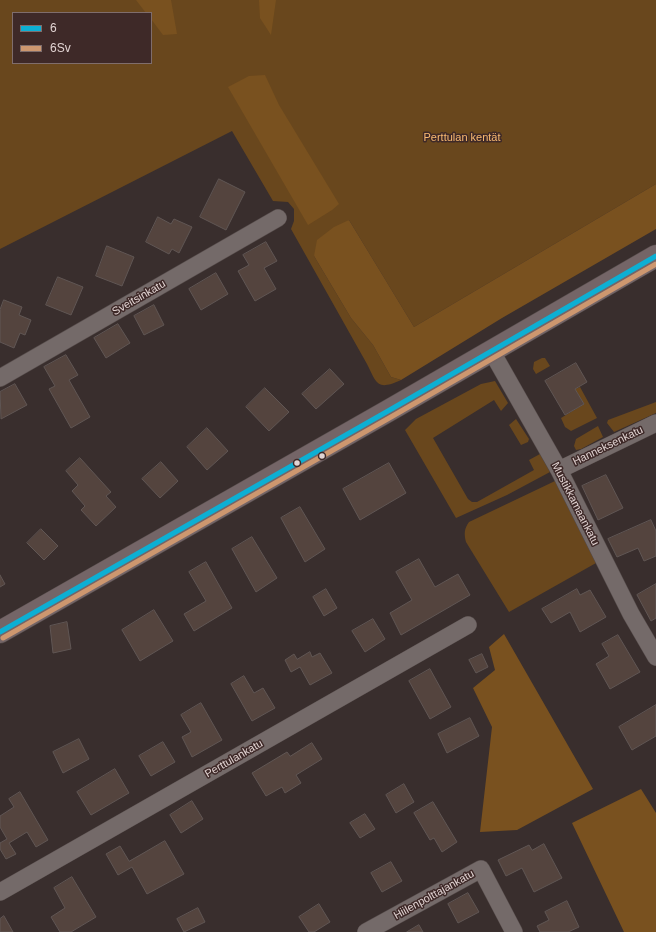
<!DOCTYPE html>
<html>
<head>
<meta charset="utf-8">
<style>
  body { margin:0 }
  #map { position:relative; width:656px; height:932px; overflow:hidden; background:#392e2d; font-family:Helvetica,sans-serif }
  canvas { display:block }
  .legend { position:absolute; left:12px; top:12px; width:140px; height:52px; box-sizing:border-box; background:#3e2928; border:1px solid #7f6d6c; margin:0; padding:5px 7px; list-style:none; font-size:12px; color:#e1d3d2 }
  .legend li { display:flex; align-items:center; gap:8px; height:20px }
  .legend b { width:20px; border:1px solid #7f6d6c }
</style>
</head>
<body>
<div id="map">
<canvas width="656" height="932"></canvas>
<ul class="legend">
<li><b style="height:5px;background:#0dafd3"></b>6</li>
<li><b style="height:5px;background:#cd976f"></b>6Sv</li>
</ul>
</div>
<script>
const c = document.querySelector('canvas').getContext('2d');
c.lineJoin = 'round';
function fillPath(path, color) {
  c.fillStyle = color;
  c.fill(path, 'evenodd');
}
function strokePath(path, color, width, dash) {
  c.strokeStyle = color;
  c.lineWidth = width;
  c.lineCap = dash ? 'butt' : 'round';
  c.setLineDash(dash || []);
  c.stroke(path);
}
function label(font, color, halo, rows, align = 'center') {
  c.font = font + ' Helvetica,sans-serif';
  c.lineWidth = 3;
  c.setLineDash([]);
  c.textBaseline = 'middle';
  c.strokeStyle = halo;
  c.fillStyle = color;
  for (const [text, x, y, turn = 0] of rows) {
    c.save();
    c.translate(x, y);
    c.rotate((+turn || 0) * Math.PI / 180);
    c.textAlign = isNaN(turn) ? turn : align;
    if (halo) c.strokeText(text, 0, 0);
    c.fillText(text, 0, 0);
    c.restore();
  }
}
const green = new Path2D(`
  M 0,0 L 656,0 L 656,184 L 414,327 L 349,220 L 314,256 L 351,318 L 373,345 L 391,377 L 401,380 C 377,391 377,384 367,364 L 291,229 L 294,221 L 294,209 L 288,202 L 273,201 L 232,131 L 0,249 ZM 13,13 L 151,13 L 151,63 L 13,63 Z
  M 542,358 L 545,358 L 550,366 L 536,374 L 533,369 L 534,362 Z
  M 495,381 L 508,403 L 501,411 L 494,400 L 433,438 L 468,499 L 472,502 L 477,502 L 534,470 L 529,460 L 540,454 L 550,472 L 507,495 L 456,518 L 405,430 L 416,419 L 481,384 Z
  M 580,387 L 597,418 L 571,431 L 565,427 L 561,418 L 584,404 L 575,389 Z
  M 656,402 L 656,413 L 614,432 L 607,423 L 608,420 Z
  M 516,419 L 529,439 L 528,442 L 521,445 L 509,425 Z
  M 598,426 L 603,437 L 581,449 L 576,450 L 574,446 L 576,439 Z
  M 555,481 L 596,563 L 509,612 L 466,542 C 464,534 464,529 469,522 Z`);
const forest = new Path2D(`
  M 136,0 L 171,0 L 177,34 L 163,35 L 151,19 L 151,13 L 146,13 Z
  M 259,0 L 276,0 L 271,35 L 260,18 Z
  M 265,75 L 279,105 L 339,204 L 332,210 L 308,225 L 228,87 L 249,76 Z
  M 656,184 L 656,229 L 502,318 L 401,380 L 391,377 L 373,345 L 351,318 L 314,256 L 317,240 L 334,227 L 349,220 L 414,327 Z
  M 504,634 L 593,789 L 517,830 L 480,832 L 492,727 L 473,688 L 495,670 L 489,647 Z
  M 641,789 L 656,813 L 656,932 L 624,932 L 572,823 Z`);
const building = new Path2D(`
  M 219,179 L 245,192 L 226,230 L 200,217 Z
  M 158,217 L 171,224 L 174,219 L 192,227 L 179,253 L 172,249 L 169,254 L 146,242 Z
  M 266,242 L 277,261 L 264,268 L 276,289 L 255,301 L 238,271 L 249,265 L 243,255 Z
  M 107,246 L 134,257 L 122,286 L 96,276 Z
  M 216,273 L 228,294 L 201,310 L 189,289 Z
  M 58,277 L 83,287 L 71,315 L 46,305 Z
  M 4,300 L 22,307 L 19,315 L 31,320 L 25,335 L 20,333 L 14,348 L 0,342 L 0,310 Z
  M 154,305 L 164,325 L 144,335 L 134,316 Z
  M 118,324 L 130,343 L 106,358 L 94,338 Z
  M 66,355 L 78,375 L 69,380 L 90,417 L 71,428 L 49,389 L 55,386 L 44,367 Z
  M 576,363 L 587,382 L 575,389 L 584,404 L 565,415 L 545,381 Z
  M 330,369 L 344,384 L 316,409 L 302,394 Z
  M 15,384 L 27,405 L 1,419 L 0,392 Z
  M 265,388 L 289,412 L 269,431 L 246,407 Z
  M 207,428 L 228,451 L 207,470 L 187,447 Z
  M 80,458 L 111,492 L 106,496 L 116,507 L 96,526 L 81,510 L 85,506 L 72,491 L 78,485 L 66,471 Z
  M 161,462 L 178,481 L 160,498 L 142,479 Z
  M 389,463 L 406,493 L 360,520 L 343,489 Z
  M 606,475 L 623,508 L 598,520 L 582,486 Z
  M 300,507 L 325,549 L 305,562 L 281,518 Z
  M 651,520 L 656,531 L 656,556 L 644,561 L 638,548 L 617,557 L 608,539 Z
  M 41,529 L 58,546 L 44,560 L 27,543 Z
  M 252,537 L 277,578 L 256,592 L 232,549 Z
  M 419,559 L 435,587 L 458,574 L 470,595 L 401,635 L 390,613 L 412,600 L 396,572 Z
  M 206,562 L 232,608 L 194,631 L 184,614 L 206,601 L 189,572 Z
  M 0,575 L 5,584 L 0,587 Z
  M 656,584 L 656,618 L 651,621 L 637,595 Z
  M 326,589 L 337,608 L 324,616 L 313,597 Z
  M 577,589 L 580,595 L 590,590 L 606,617 L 580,632 L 570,612 L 551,623 L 542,609 Z
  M 154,610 L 173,641 L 140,661 L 122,630 Z
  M 373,619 L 385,639 L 365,652 L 352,631 Z
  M 67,622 L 71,649 L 53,653 L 50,626 Z
  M 618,635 L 640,672 L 610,689 L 596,664 L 609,656 L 602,644 Z
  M 310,652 L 312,657 L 320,653 L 332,673 L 310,685 L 300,667 L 291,672 L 285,660 L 294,654 L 297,659 Z
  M 482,654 L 488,667 L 476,673 L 469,660 Z
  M 430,669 L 451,707 L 430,719 L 409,681 Z
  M 244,676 L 254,693 L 263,688 L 275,708 L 252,721 L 231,684 Z
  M 201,703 L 222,740 L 192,757 L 182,737 L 191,732 L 181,715 Z
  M 656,705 L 656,736 L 632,750 L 619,727 Z
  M 470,718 L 479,736 L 447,753 L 438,734 Z
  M 79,739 L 89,759 L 63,773 L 53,752 Z
  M 163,742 L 175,762 L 151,776 L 139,756 Z
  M 312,743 L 322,759 L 296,775 L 301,783 L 285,793 L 282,787 L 266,796 L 252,773 L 287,752 L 290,756 Z
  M 115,769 L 129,793 L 91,815 L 77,792 Z
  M 404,784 L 414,802 L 396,813 L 386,795 Z
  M 20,792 L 48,840 L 36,847 L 27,832 L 9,843 L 16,854 L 6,859 L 0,849 L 0,843 L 7,839 L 0,827 L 0,816 L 14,807 L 9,799 Z
  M 192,801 L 203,819 L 181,833 L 170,815 Z
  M 433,802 L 457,842 L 442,852 L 434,838 L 430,840 L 414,813 Z
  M 365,814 L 375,829 L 360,838 L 350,823 Z
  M 165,841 L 184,874 L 147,894 L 132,867 L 118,875 L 106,854 L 120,846 L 129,861 Z
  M 544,844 L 562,878 L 534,892 L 522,868 L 506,876 L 498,860 L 529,845 L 532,850 Z
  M 391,862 L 402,881 L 382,892 L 371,873 Z
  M 72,877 L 96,917 L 71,932 L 60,932 L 51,917 L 65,908 L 54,888 Z
  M 468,893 L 479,912 L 458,923 L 448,904 Z
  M 567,901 L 579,927 L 568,932 L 540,932 L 537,926 L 549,920 L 545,912 Z
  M 319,904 L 330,922 L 314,932 L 309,932 L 299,917 Z
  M 198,908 L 205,922 L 184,932 L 177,919 Z
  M 4,916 L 13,932 L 0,932 L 0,919 Z
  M 419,925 L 423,932 L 407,932 Z`);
const minor = new Path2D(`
  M 492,352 L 559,470 L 631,614 L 656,657
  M 0,378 L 278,218
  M 559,470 L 656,423
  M 0,892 L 468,625
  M 366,932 L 481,869 L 514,932`);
const major = new Path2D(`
  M 0,632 L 388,411 L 656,256`);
const bus1 = new Path2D(`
  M 0,632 L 388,411 L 656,256`);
const bus2 = new Path2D(`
  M 3,638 L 391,417 L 656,264`);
const markers = [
  [322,456,3.5,"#e1d3d2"],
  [297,463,3.5,"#e1d3d2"]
];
const parkNames = [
  ["Perttulan kentät",462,138]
];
const streetNames = [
  ["Sveitsinkatu",139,298,-30],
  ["Hanneksenkatu",608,446,-26],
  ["Mustikkamaankatu",575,504,63],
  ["Perttulankatu",234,759,-30],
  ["Hiilenpolttajankatu",434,895,-29]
];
fillPath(green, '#69471d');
fillPath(forest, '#79511f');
fillPath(building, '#54443e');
strokePath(building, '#605654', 1);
strokePath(minor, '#564c4b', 18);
strokePath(major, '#564c4b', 23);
strokePath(minor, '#746a69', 17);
strokePath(major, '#746567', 22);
strokePath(bus1, '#0dafd3', 5);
strokePath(bus2, '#cd976f', 5);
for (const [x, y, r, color] of markers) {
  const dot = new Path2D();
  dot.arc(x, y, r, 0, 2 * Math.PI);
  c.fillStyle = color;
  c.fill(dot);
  strokePath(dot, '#3e2928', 1.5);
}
label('11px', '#faba71', '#3e2928', parkNames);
label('11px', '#e1d3d2', '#3e2928', streetNames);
</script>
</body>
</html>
